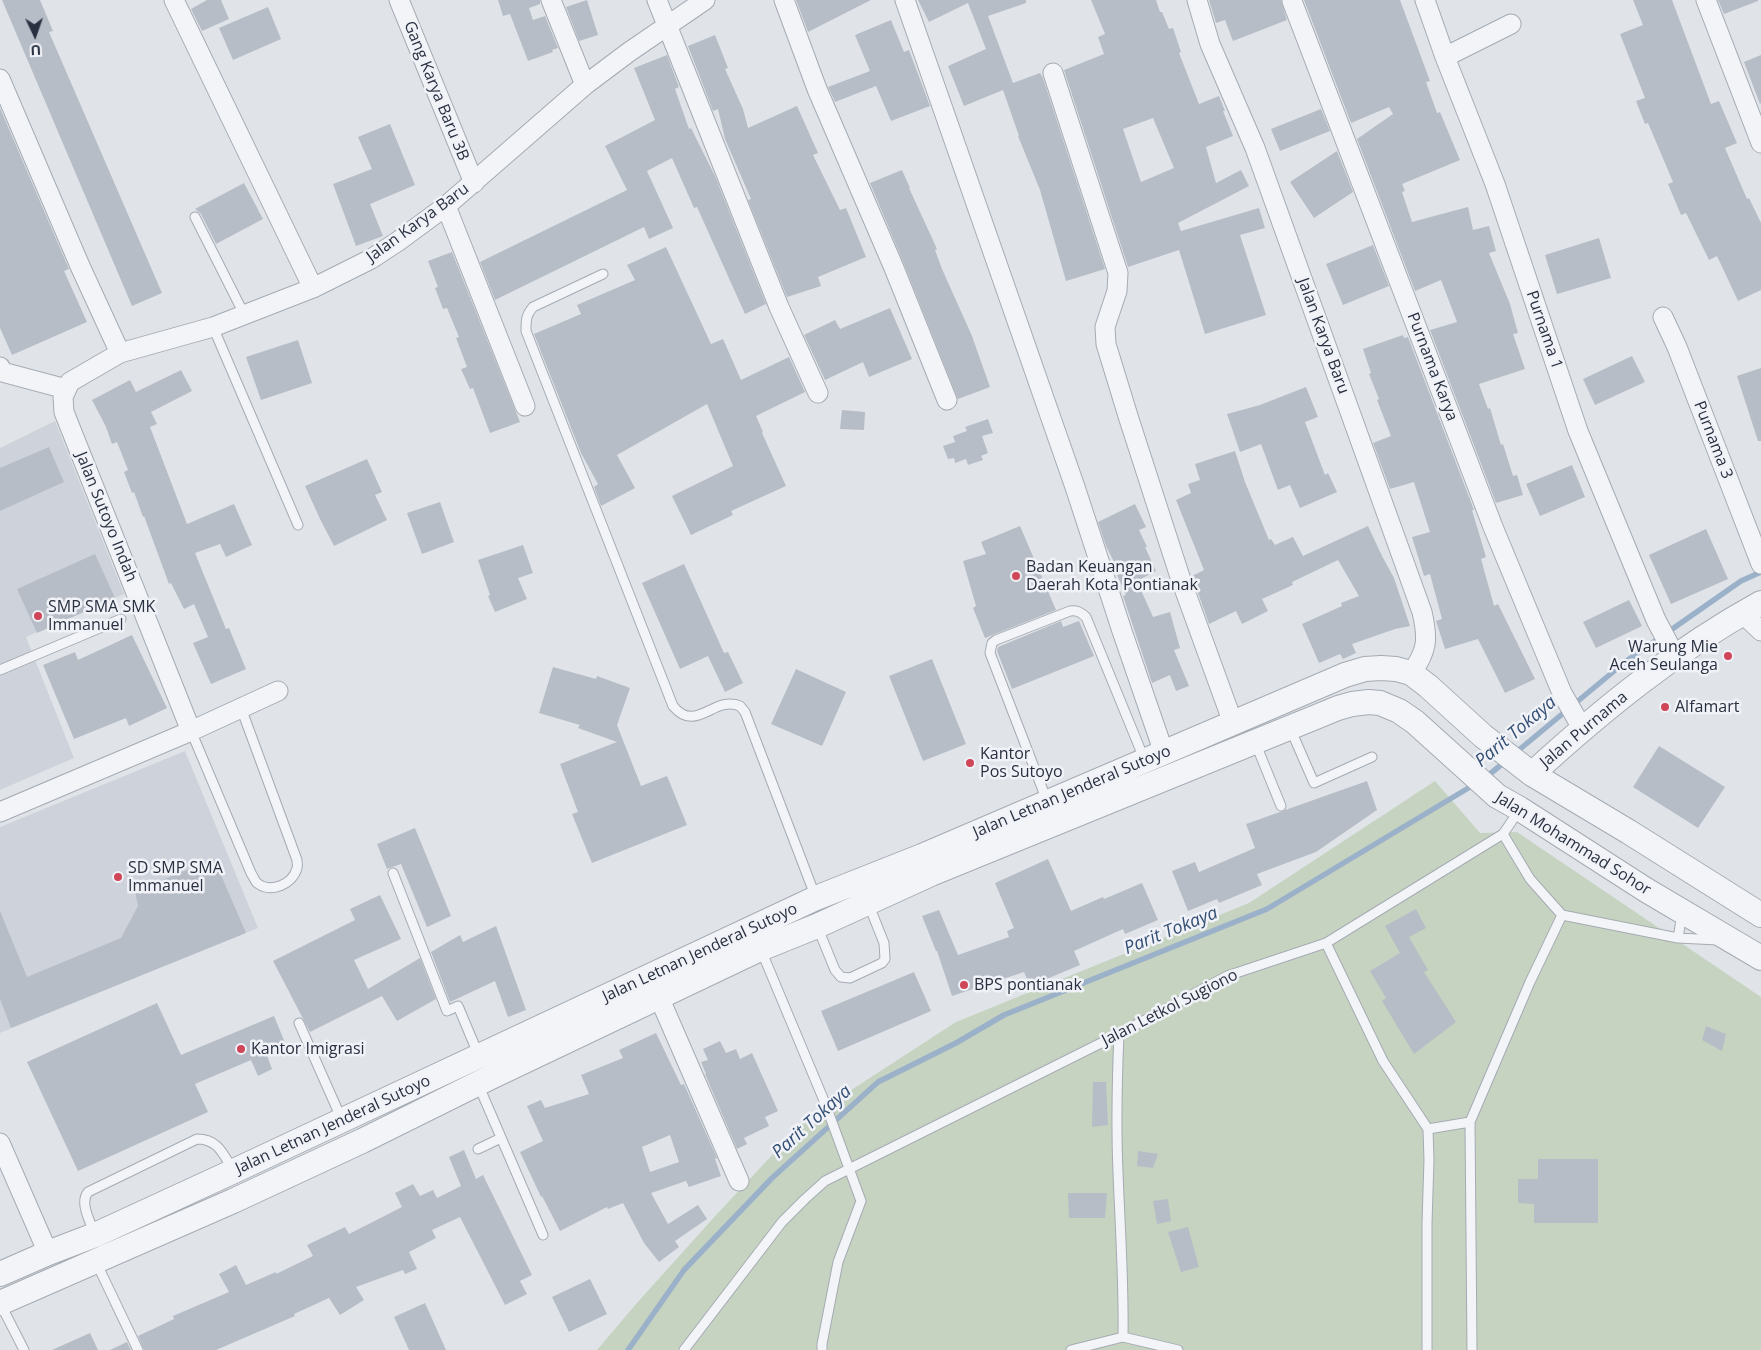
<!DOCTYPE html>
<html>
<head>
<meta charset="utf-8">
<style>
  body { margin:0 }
  #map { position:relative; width:1761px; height:1350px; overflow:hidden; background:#e0e4e9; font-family:"Open Sans",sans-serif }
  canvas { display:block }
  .north { position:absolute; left:10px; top:10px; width:50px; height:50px; -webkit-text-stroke:4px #f0f2f7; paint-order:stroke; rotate:177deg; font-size:14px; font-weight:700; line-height:20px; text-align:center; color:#293141 }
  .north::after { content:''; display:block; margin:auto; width:18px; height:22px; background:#293141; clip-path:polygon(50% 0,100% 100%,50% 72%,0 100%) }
</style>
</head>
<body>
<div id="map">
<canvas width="1761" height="1350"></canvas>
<div class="north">U</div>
</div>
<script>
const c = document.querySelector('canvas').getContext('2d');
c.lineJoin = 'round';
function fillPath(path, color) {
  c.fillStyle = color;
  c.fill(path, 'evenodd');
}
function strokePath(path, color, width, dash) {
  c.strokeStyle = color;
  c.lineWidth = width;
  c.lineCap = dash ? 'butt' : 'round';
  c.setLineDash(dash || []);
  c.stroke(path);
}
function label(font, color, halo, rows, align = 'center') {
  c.font = font + ' "Open Sans",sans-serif';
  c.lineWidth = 5;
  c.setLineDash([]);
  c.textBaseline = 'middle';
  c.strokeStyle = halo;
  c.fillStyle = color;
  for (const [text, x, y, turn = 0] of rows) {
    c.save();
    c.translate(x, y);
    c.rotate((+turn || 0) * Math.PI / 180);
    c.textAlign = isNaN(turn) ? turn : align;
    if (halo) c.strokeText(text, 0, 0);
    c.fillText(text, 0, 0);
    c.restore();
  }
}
const built = new Path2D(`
  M 55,421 L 124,594 L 26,637 L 74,758 L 0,790 L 0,448 Z
  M 185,751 L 258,928 L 0,1033 L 0,827 Z`);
const green = new Path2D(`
  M 1435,781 L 1480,833 L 1517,832 L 1761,997 L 1761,1350 L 597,1350 L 636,1304 L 717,1214 L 805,1120 L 956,1022 L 1249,903 Z`);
const stream = new Path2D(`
  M 1514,754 L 1625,662 L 1741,581 L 1761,572
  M 1485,778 L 1507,760
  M 628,1350 L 684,1270 L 772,1178 L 878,1082 L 956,1043 L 1004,1015 L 1267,909 L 1475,784`);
const building = new Path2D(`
  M 2,0 L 40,0 L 53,31 L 49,32 L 162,293 L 132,306 Z
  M 207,0 L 221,0 L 229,19 L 202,31 L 191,9 Z
  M 498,0 L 540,0 L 540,4 L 529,8 L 533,20 L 545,16 L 558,48 L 552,50 L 553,52 L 528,61 L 510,14 L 503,16 Z
  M 587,0 L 598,35 L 579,41 L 566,7 Z
  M 796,0 L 871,0 L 808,32 Z
  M 918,0 L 1026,0 L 1026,3 L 988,16 L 1013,83 L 1040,73 L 1043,78 L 1105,269 L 1066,281 L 1040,190 L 1018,136 L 1019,136 L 1003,90 L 964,106 L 948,66 L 986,49 L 968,3 L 929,22 Z
  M 1091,0 L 1156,0 L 1160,12 L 1162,12 L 1169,29 L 1173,28 L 1181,52 L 1179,53 L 1199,104 L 1219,96 L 1225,111 L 1223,111 L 1233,136 L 1206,147 L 1216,183 L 1241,170 L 1249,186 L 1178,223 L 1181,231 L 1259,208 L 1265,228 L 1240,235 L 1266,315 L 1205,334 L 1179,250 L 1128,267 L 1064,70 L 1104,54 L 1098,37 L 1105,34 ZM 1153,118 L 1174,168 L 1141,182 L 1123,129 Z
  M 1209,0 L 1281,0 L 1287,20 L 1233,41 L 1225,20 L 1216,23 Z
  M 1304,0 L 1400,0 L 1430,81 L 1426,82 L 1437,113 L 1440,112 L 1460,160 L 1402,184 L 1405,191 L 1402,192 L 1412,222 L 1468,207 L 1473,230 L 1489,226 L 1496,251 L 1489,253 L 1510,304 L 1518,333 L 1513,334 L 1525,369 L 1479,384 L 1488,409 L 1490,408 L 1501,445 L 1503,444 L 1513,476 L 1517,475 L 1523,495 L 1496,503 L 1430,330 L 1457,322 L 1441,280 L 1415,291 L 1357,139 L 1393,114 L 1389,107 L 1351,123 Z
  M 1633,0 L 1672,0 L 1711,104 L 1719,101 L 1737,143 L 1725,148 L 1747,199 L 1749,198 L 1761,223 L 1761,290 L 1738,301 L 1717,256 L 1709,260 L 1686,213 L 1681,215 L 1668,184 L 1673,182 L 1648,123 L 1645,124 L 1636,101 L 1645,98 L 1620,34 L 1643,25 Z
  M 1718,0 L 1758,0 L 1758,1 L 1724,14 Z
  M 268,7 L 281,39 L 233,60 L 219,28 Z
  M 891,20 L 904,52 L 909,50 L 930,106 L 891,121 L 876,86 L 835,102 L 828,87 L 870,71 L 855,35 Z
  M 715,35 L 728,68 L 725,69 L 743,109 L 748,128 L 797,106 L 818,153 L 813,155 L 840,210 L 846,208 L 866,257 L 818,277 L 821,286 L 787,297 L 748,200 L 751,199 L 725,139 L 718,109 L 713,111 L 688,46 Z
  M 667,55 L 679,87 L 675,89 L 689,129 L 691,128 L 715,176 L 766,304 L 745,314 L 697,207 L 694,208 L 672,158 L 647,171 L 673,228 L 649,239 L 644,227 L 495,300 L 480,262 L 627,190 L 605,146 L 655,120 L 634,68 Z
  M 1761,55 L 1761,103 L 1760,104 L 1744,62 Z
  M 0,108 L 69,269 L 64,271 L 87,322 L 12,355 L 0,328 Z
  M 1321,109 L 1330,131 L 1280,151 L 1271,129 Z
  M 390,124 L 415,185 L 370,204 L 383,236 L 356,246 L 333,184 L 372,169 L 358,137 Z
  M 1337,151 L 1353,192 L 1314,218 L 1290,182 Z
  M 902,170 L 910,188 L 909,188 L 937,249 L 935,250 L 942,269 L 972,336 L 990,387 L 958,399 L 904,264 L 870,183 Z
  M 244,183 L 263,219 L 216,244 L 201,214 L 195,209 Z
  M 1599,238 L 1611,278 L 1557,294 L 1545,255 Z
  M 1373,245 L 1389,286 L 1343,305 L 1326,264 Z
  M 666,247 L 711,344 L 723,339 L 741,380 L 789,357 L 805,392 L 756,416 L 763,432 L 762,433 L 786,486 L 731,511 L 733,515 L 691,535 L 672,496 L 733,466 L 707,404 L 617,455 L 635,488 L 601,506 L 594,487 L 598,484 L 581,453 L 534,334 L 581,314 L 577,305 L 635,280 L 627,265 Z
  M 452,252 L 520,422 L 490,433 L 473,388 L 470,389 L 461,369 L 467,367 L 456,338 L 459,337 L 447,308 L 443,309 L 435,288 L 438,287 L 428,261 Z
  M 890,308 L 912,359 L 869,377 L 863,362 L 825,380 L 804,335 L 835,320 L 840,329 Z
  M 1403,335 L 1404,338 L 1408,337 L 1474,510 L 1472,510 L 1486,557 L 1481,559 L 1494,606 L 1498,604 L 1535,679 L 1505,693 L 1478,639 L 1445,649 L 1436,621 L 1442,619 L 1430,574 L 1424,576 L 1412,537 L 1430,532 L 1414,482 L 1390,489 L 1373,443 L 1391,436 L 1377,400 L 1379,399 L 1369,374 L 1371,373 L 1363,349 Z
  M 298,340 L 312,383 L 261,400 L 246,357 Z
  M 1632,356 L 1645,382 L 1595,405 L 1583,379 Z
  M 1761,368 L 1761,441 L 1758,441 L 1737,376 Z
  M 181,370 L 192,391 L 151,412 L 157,424 L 150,427 L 187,524 L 234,504 L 252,545 L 226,557 L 220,544 L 195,553 L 226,629 L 229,628 L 246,669 L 211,684 L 193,643 L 208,637 L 194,604 L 184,609 L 171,583 L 169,584 L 144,516 L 143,517 L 134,492 L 132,493 L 124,472 L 128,470 L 117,442 L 112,444 L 106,427 L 92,400 L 130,380 L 136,392 Z
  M 1306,387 L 1318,417 L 1305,422 L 1325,475 L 1328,473 L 1337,492 L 1300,508 L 1290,485 L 1278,490 L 1261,444 L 1240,452 L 1227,414 L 1260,405 Z
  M 842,410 L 865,412 L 864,430 L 840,429 Z
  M 988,419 L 993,433 L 982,436 L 988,453 L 981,456 L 983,460 L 968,465 L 966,459 L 955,463 L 954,458 L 948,459 L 943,446 L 955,442 L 953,436 L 967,431 L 965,427 Z
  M 49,447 L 64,482 L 0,511 L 0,468 Z
  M 1235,451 L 1245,482 L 1269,540 L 1271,539 L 1275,545 L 1293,537 L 1303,556 L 1368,526 L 1382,556 L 1394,578 L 1410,626 L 1395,629 L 1352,644 L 1356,653 L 1343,659 L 1340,654 L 1319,663 L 1302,624 L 1342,606 L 1341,603 L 1359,596 L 1338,560 L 1292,582 L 1293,585 L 1262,599 L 1268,611 L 1242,624 L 1236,611 L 1209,624 L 1192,576 L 1204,570 L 1176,500 L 1191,493 L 1188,484 L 1200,480 L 1195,464 Z
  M 367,459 L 382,492 L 375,495 L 387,520 L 334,546 L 320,519 L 305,486 Z
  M 1572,465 L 1585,497 L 1540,516 L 1526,484 Z
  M 440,502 L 454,542 L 422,554 L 407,513 Z
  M 1135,504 L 1146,527 L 1139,530 L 1147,547 L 1145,547 L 1156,571 L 1137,581 L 1153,617 L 1170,612 L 1180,648 L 1174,650 L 1189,686 L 1176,691 L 1170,675 L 1152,683 L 1123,596 L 1126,595 L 1117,575 L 1120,574 L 1106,546 L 1098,522 Z
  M 1020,526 L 1056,610 L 985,638 L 973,608 L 976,606 L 963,561 L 986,554 L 981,542 Z
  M 1706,529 L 1728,579 L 1671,604 L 1649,555 Z
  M 523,545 L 533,573 L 518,578 L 527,599 L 495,612 L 488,596 L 490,595 L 478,560 Z
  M 95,554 L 115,598 L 37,633 L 17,589 Z
  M 684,564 L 724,653 L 728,652 L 743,683 L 725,692 L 708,656 L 680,669 L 642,583 Z
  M 1629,600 L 1642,626 L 1596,648 L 1583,622 Z
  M 1061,621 L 1063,627 L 1079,621 L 1094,656 L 1012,689 L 997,651 L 998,647 Z
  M 132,635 L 167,708 L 129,726 L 126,718 L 74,739 L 43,665 L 75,652 L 78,660 Z
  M 932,659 L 966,744 L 923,761 L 889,676 Z
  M 553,667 L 596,679 L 597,676 L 630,688 L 617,725 L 641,786 L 667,776 L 687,825 L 592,863 L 572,814 L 578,812 L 560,764 L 617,742 L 578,728 L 580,725 L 539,713 Z
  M 796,669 L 846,692 L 822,746 L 771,724 Z
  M 1659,746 L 1725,787 L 1698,828 L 1633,787 Z
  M 1367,781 L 1377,810 L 1316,852 L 1257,874 L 1262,885 L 1219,903 L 1217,899 L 1188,911 L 1172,871 L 1195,862 L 1199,872 L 1255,848 L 1246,824 Z
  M 415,828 L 451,916 L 427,927 L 401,864 L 387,869 L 377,844 Z
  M 214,859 L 246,933 L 11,1028 L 0,999 L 0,911 L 27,977 L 121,938 L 138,906 L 135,891 Z
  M 1048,859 L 1071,911 L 1103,897 L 1104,899 L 1142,883 L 1158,920 L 1125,934 L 1123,929 L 1074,951 L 1080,965 L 1030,986 L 1024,972 L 952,996 L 937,951 L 936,951 L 922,916 L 939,910 L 958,955 L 1009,937 L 1007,931 L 1014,928 L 995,883 Z
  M 380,895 L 401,939 L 354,960 L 368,989 L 420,958 L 436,999 L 397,1021 L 382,996 L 310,1032 L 273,961 L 355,920 L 350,909 Z
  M 1416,909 L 1426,928 L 1409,937 L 1428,970 L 1424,972 L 1456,1022 L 1414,1054 L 1382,1001 L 1386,998 L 1370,971 L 1400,953 L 1385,926 Z
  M 496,926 L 526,1010 L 508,1017 L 495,981 L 450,1002 L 431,952 L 460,935 L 463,942 Z
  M 914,972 L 931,1011 L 838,1051 L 821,1011 Z
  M 157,1003 L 181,1055 L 274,1016 L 286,1045 L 266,1053 L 272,1069 L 258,1076 L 251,1060 L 195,1084 L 208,1112 L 78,1171 L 27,1062 Z
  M 1706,1026 L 1726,1034 L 1722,1051 L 1702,1040 Z
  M 656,1033 L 681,1085 L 684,1084 L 717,1158 L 715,1159 L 721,1176 L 689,1187 L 686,1181 L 651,1193 L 668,1224 L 698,1205 L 707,1219 L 675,1241 L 679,1247 L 659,1262 L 644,1243 L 623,1203 L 608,1209 L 607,1207 L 560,1231 L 542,1196 L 541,1197 L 520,1152 L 543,1141 L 527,1106 L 541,1100 L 545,1108 L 589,1094 L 581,1075 L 623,1058 L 619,1050 ZM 670,1135 L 679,1162 L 650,1172 L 642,1147 Z
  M 720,1041 L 726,1053 L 736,1049 L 740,1059 L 752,1053 L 778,1111 L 765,1117 L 769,1126 L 744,1138 L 747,1144 L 737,1149 L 705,1074 L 706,1074 L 701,1062 L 708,1060 L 703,1049 Z
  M 1093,1082 L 1106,1082 L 1108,1125 L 1092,1127 Z
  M 464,1150 L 476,1179 L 483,1175 L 532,1275 L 520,1281 L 527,1294 L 505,1305 L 460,1217 L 432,1230 L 436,1238 L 409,1252 L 417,1269 L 405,1274 L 403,1270 L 356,1287 L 364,1300 L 340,1315 L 329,1298 L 294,1314 L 295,1316 L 216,1350 L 144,1350 L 138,1336 L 174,1319 L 173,1316 L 229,1292 L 219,1274 L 236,1265 L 246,1285 L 276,1272 L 276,1274 L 313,1256 L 307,1245 L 345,1227 L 349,1234 L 402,1207 L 395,1193 L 413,1184 L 420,1196 L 433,1190 L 437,1198 L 461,1186 L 449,1157 Z
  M 1138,1151 L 1158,1154 L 1153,1168 L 1137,1166 Z
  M 1538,1159 L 1598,1159 L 1598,1223 L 1534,1223 L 1534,1204 L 1518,1203 L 1518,1179 L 1538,1179 Z
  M 1068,1193 L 1107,1193 L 1105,1218 L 1069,1218 Z
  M 1168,1199 L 1171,1221 L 1157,1224 L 1153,1201 Z
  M 1188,1227 L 1199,1267 L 1181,1272 L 1168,1232 Z
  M 590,1279 L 607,1314 L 569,1332 L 552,1297 Z
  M 425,1303 L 446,1350 L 409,1350 L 394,1317 Z
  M 90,1333 L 98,1350 L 52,1350 Z
  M 127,1342 L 131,1350 L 110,1350 Z`);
const service = new Path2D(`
  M 195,217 L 244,314
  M 603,274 L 533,307 C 526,315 526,320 526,331 L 673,706 C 696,734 714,695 740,706 L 745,712 L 816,898
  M 213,327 L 298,525
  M 0,670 L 121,619
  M 1290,728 L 1314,783 L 1372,757
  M 191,731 L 251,873 C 253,876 255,881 257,883 C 271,894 293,884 297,868 C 298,866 297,863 297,860 L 241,708
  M 1255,742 L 1281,806
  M 1047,801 L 990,653 L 992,643 L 996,640 L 1070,611 C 1077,610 1080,612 1086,617 L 1145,761
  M 1503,834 L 1530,879 L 1562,915
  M 393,873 L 447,1011 L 458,1006 L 479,1056
  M 817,926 L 835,970 L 841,977 L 850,978 L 882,963 L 885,959 L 884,943 L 868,903
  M 1678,938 L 1682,914
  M 1326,943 L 1383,1061 L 1428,1129 L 1429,1160 L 1427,1223 L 1427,1350
  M 761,950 L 825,1103 L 861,1201 L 838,1262 L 822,1344 L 822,1350
  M 299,1023 L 342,1120
  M 1119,1034 C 1117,1080 1116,1126 1118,1172 C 1120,1227 1124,1282 1123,1337
  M 478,1084 L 543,1235
  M 1428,1129 L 1470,1122
  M 478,1149 L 501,1138
  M 95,1235 C 91,1223 79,1203 88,1192 L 197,1139 C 218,1139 223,1154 233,1170
  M 96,1262 L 138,1350
  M 0,1303 L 24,1350
  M 684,1350 L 782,1222 L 805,1199 L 825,1181 L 1119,1034 L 1227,976 L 1326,943 L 1503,834 L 1520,809
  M 1071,1350 L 1123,1337 L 1178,1350
  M 1472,1350 L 1470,1122 L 1530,982 L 1562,915 L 1678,938 L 1718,940`);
const minor = new Path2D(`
  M 174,0 L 313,288
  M 399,0 L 474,183
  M 551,0 L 585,85
  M 657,0 L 779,307 L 818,393
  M 784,0 L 817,89 L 894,268 L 947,400
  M 905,0 L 1075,487 L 1122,631 L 1164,753
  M 1197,0 L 1210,44 L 1255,148 L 1422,612 C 1428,638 1428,651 1411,673
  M 1425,0 L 1445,57 L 1495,184 L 1578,431 L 1656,620 L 1675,656
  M 1706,0 L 1761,143
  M 1292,1 L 1493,527 L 1562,693 L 1582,728
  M 1445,57 L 1511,24
  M 1053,73 L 1118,273 L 1117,291 L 1105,327 L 1106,344 L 1128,416 L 1181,580 L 1233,723
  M 0,79 L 80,266 L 120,353
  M 446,206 L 525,406
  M 1663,317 L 1677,347 L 1761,564
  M 0,367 L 2,372 L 66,389
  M 1742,613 L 1761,631
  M 191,731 L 278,691
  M 0,812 L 191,731 L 64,412 L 63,397 L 70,382 L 120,353 L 213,327 L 313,288 L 371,259 L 397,242 L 446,206 L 585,85 L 629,52 L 705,0
  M 659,997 L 739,1181
  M 0,1143 L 48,1253`);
const tertiary = new Path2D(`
  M 1532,774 C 1603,709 1677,649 1761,603
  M 0,1274 L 48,1253 L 95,1235 L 234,1171 L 816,898 L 922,856 L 1345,675 L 1365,669 L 1381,668 L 1396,669 L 1411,673 L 1428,686 L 1483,736 L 1532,774 L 1629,832 L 1761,915
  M 0,1303 L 233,1201 L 362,1141 L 493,1076 L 760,949 L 817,926 L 931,874 L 1338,708 L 1352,704 L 1369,702 L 1380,703 L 1399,711 L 1415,722 L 1497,796 L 1520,809 L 1646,890 L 1761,958`);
const markers = [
  [1016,576,5,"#ce4658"],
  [38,616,5,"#ce4658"],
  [1728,656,5,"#ce4658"],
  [1665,707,5,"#ce4658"],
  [970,763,5,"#ce4658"],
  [118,877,5,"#ce4658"],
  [964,985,5,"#ce4658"],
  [241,1049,5,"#ce4658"]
];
const streetNames = [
  ["Gang Karya Baru 3B",436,91,68],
  ["Jalan Karya Baru",418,223,-36],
  ["Purnama 1",1544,330,71],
  ["Jalan Karya Baru",1323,336,70],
  ["Purnama Karya",1432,367,69],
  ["Purnama 3",1713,440,69],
  ["Jalan Sutoyo Indah",106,517,68],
  ["Jalan Purnama",1584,730,-40],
  ["Jalan Letnan Jenderal Sutoyo",1072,792,-23],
  ["Jalan Mohammad Sohor",1573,844,32],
  ["Jalan Letnan Jenderal Sutoyo",700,953,-25],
  ["Jalan Letkol Sugiono",1170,1008,-27],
  ["Jalan Letnan Jenderal Sutoyo",333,1125,-25]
];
const poiNames = [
  ["Badan Keuangan",1026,567],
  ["Daerah Kota Pontianak",1026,585],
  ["SMP SMA SMK",48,607],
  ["Immanuel",48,625],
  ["Warung Mie",1718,647,"right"],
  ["Aceh Seulanga",1718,665,"right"],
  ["Alfamart",1675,707],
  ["Kantor",980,754],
  ["Pos Sutoyo",980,772],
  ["SD SMP SMA",128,868],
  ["Immanuel",128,886],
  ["BPS pontianak",974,985],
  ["Kantor Imigrasi",251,1049]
];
const waterNames = [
  ["Parit Tokaya",1516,732,-40],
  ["Parit Tokaya",1171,931,-22],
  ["Parit Tokaya",812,1122,-42]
];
fillPath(built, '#ced3db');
fillPath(green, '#c6d3c1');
strokePath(stream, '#9bb1c9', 5.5);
fillPath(building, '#b7bdc6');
strokePath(service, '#a5abb3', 11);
strokePath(minor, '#a5abb3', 21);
strokePath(tertiary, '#a5abb3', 26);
strokePath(service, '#f3f4f7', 9);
strokePath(minor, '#f3f4f7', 19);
strokePath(tertiary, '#f3f4f7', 24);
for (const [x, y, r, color] of markers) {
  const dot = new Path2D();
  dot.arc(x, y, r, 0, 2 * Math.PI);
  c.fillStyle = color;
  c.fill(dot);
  strokePath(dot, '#f0f2f7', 2);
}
label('16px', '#293141', '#f0f2f7', streetNames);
label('16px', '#293141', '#f0f2f7', poiNames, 'left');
label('italic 18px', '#334f74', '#f0f2f7', waterNames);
</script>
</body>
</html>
